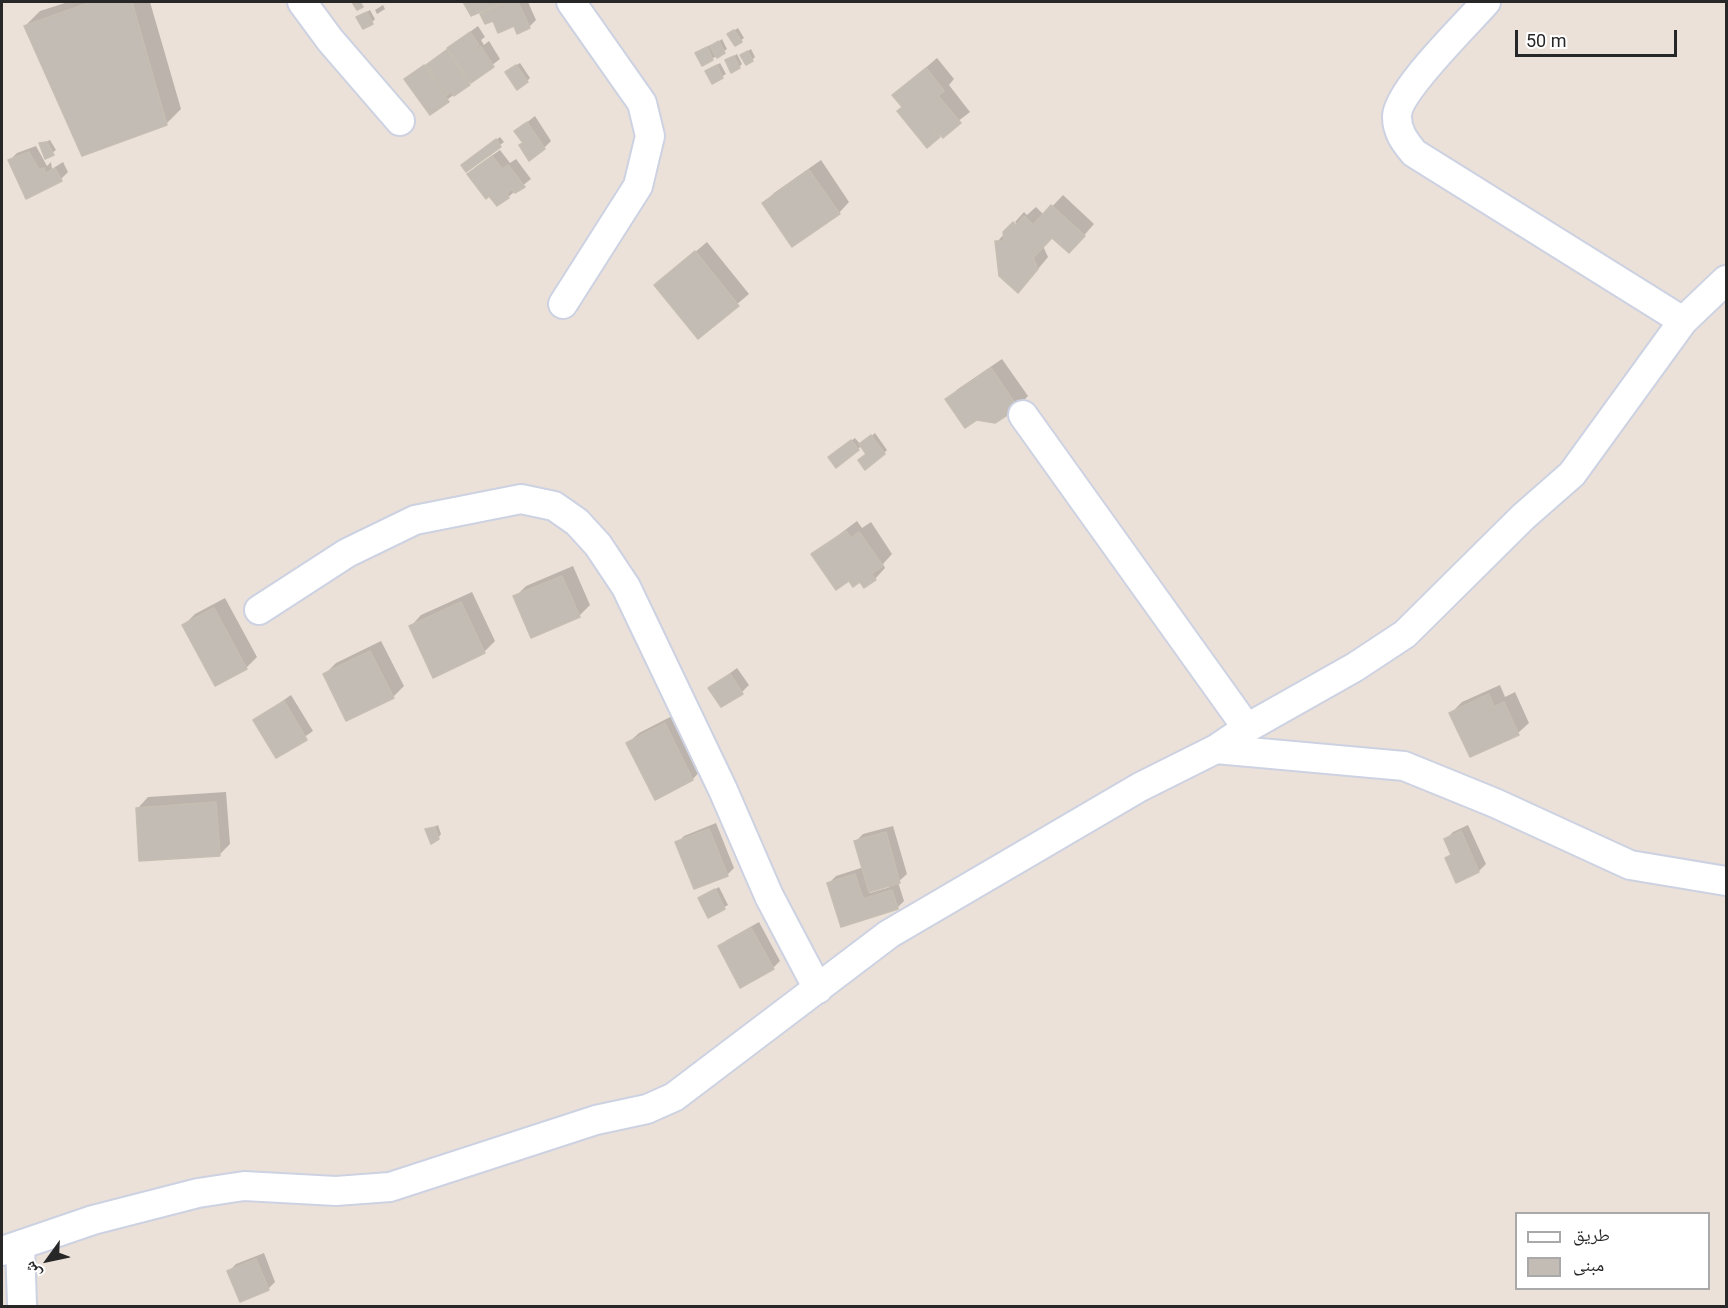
<!DOCTYPE html>
<html>
<head>
<meta charset="utf-8">
<style>
  body { margin:0 }
  #map { position:relative; width:1728px; height:1308px; overflow:hidden; background:#ebe1d8; font-family:Roboto,"Noto Naskh Arabic",sans-serif }
  canvas { display:block }
  .frame { position:absolute; inset:0; border:3px solid #272727; pointer-events:none }
  .legend { position:absolute; left:1515px; top:1212px; width:195px; height:78px; box-sizing:border-box; background:#fff; border:2px solid #a9a9a9; margin:0; padding:8px 10px; list-style:none; font-size:18px; color:#272727 }
  .legend li { display:flex; align-items:center; gap:12px; height:30px }
  .legend b { width:30px; border:2px solid #a9a9a9 }
  .north { position:absolute; left:18px; top:1230px; width:60px; height:60px; -webkit-text-stroke:4px #fff; paint-order:stroke; rotate:237deg; font-size:16px; font-weight:700; line-height:24px; text-align:center; color:#272727 }
  .north::after { content:''; display:block; margin:auto; width:21px; height:27px; background:#272727; clip-path:polygon(50% 0,100% 100%,50% 72%,0 100%) }
  .scale { position:absolute; left:1515px; top:30px; width:162px; height:27px; box-sizing:border-box; border:3px solid #272727; border-top:0; padding-left:8px; font-size:18px; line-height:21px; white-space:nowrap; color:#272727; -webkit-text-stroke:4px #fff; paint-order:stroke }
</style>
</head>
<body>
<div id="map">
<canvas width="1728" height="1308"></canvas>
<div class="frame"></div>
<ul class="legend">
<li><b style="height:8px;background:#fff"></b>طريق</li>
<li><b style="height:16px;background:#c2bcb4"></b>مبنى</li>
</ul>
<div class="north">ش</div>
<div class="scale">50 m</div>
</div>
<script>
const c = document.querySelector('canvas').getContext('2d');
c.lineJoin = 'round';
function fillPath(path, color) {
  c.fillStyle = color;
  c.fill(path, 'evenodd');
}
function strokePath(path, color, width, dash) {
  c.strokeStyle = color;
  c.lineWidth = width;
  c.lineCap = dash ? 'butt' : 'round';
  c.setLineDash(dash || []);
  c.stroke(path);
}
const shadow = new Path2D(`
  M 68,2 L 150,2 L 181,109 L 166,124 L 25,26 L 40,11 Z
  M 465,2 L 528,2 L 536,20 L 529,27 L 493,19 L 482,14 L 489,7 L 472,14 Z
  M 383,5 L 385,9 L 377,14 L 375,10 Z
  M 370,10 L 375,19 L 372,22 L 358,17 Z
  M 478,26 L 485,37 L 481,40 L 484,45 L 489,41 L 500,59 L 430,113 L 406,79 Z
  M 738,28 L 744,38 L 736,44 L 732,32 Z
  M 722,39 L 727,49 L 712,59 L 700,51 L 710,45 L 711,48 Z
  M 751,49 L 755,57 L 752,60 L 742,55 Z
  M 737,54 L 742,64 L 739,67 L 726,61 Z
  M 937,58 L 954,79 L 949,85 L 970,112 L 939,136 L 894,95 Z
  M 520,63 L 530,78 L 527,81 L 510,69 Z
  M 720,63 L 726,74 L 713,82 L 707,71 Z
  M 535,116 L 551,141 L 544,148 L 516,131 Z
  M 500,137 L 504,142 L 500,145 L 466,170 L 466,162 Z
  M 50,140 L 56,150 L 46,157 L 41,144 Z
  M 36,146 L 47,166 L 51,162 L 52,169 L 63,162 L 68,172 L 61,179 L 27,197 L 10,160 L 17,153 Z
  M 500,150 L 510,163 L 516,159 L 531,179 L 508,197 L 476,167 Z
  M 821,160 L 849,202 L 839,213 L 764,203 L 774,193 Z
  M 1063,195 L 1094,224 L 1080,240 L 1053,236 L 1043,246 L 1048,257 L 1029,280 L 997,242 L 1014,223 L 1022,229 L 1015,222 L 1024,212 L 1027,215 L 1036,207 L 1044,215 Z
  M 707,242 L 749,294 L 698,337 L 656,285 Z
  M 1002,359 L 1028,396 L 1017,407 L 947,399 L 958,389 Z
  M 875,433 L 887,450 L 884,453 L 868,453 L 862,445 L 858,449 L 833,454 L 855,438 L 861,445 Z
  M 857,521 L 862,528 L 871,522 L 892,554 L 883,564 L 885,568 L 875,579 L 849,579 L 813,554 Z
  M 573,566 L 590,605 L 579,616 L 515,597 L 526,586 Z
  M 472,592 L 495,641 L 484,652 L 411,626 L 421,615 Z
  M 225,598 L 257,657 L 246,668 L 184,625 L 195,614 Z
  M 381,641 L 404,686 L 393,697 L 325,674 L 336,663 Z
  M 737,668 L 749,685 L 742,692 L 710,688 Z
  M 1500,685 L 1505,697 L 1515,692 L 1529,723 L 1518,733 L 1451,713 L 1462,702 Z
  M 291,695 L 313,731 L 277,756 L 255,720 Z
  M 676,714 L 703,768 L 693,779 L 628,743 L 639,733 Z
  M 226,792 L 230,844 L 219,855 L 138,808 L 148,797 Z
  M 716,823 L 734,868 L 727,875 L 677,843 L 684,836 Z
  M 438,825 L 441,834 L 438,838 L 427,830 Z
  M 1468,825 L 1486,864 L 1479,871 L 1457,881 L 1447,858 L 1452,853 L 1446,839 L 1453,832 Z
  M 893,826 L 907,874 L 898,882 L 904,901 L 897,908 L 842,925 L 829,883 L 836,876 L 864,867 L 856,841 L 863,834 ZM 889,885 L 890,887 L 870,893 L 869,890 Z
  M 719,887 L 728,905 L 709,916 L 700,898 Z
  M 759,922 L 780,961 L 773,968 L 741,985 L 720,947 L 727,940 Z
  M 264,1253 L 275,1282 L 268,1289 L 229,1271 L 236,1264 Z`);
const building = new Path2D(`
  M 91,2 L 132,2 L 167,125 L 82,156 L 24,26 Z
  M 352,2 L 360,2 L 363,7 L 357,10 Z
  M 463,2 L 501,2 L 501,3 L 471,16 Z
  M 507,2 L 518,2 L 530,28 L 517,34 L 514,26 L 498,33 L 493,21 L 485,24 L 480,14 Z
  M 367,12 L 373,24 L 363,29 L 356,17 Z
  M 734,30 L 742,42 L 735,46 L 727,34 Z
  M 470,32 L 479,45 L 475,48 L 476,50 L 481,47 L 494,67 L 471,83 L 447,48 Z
  M 719,41 L 725,53 L 717,58 L 710,46 Z
  M 707,47 L 713,60 L 702,66 L 695,53 Z
  M 447,50 L 470,85 L 454,96 L 451,92 L 447,95 L 426,65 Z
  M 748,51 L 753,61 L 746,65 L 740,55 Z
  M 734,56 L 740,68 L 731,73 L 725,60 Z
  M 424,65 L 449,102 L 430,115 L 404,79 Z
  M 516,65 L 528,82 L 517,90 L 505,72 Z
  M 717,65 L 723,78 L 712,84 L 705,71 Z
  M 926,68 L 944,91 L 938,96 L 961,123 L 943,138 L 936,128 L 934,129 L 940,137 L 927,148 L 897,111 L 902,107 L 892,95 Z
  M 527,122 L 545,149 L 529,161 L 519,145 L 523,143 L 514,131 Z
  M 496,139 L 501,147 L 466,172 L 461,165 Z
  M 47,142 L 54,155 L 45,159 L 39,143 Z
  M 29,152 L 39,170 L 44,168 L 45,174 L 55,168 L 62,181 L 26,199 L 8,160 Z
  M 492,156 L 502,169 L 508,165 L 525,187 L 515,193 L 512,189 L 507,193 L 509,198 L 497,206 L 489,196 L 486,199 L 467,174 Z
  M 809,170 L 840,214 L 792,247 L 762,203 Z
  M 1051,205 L 1085,236 L 1069,253 L 1052,238 L 1033,258 L 1038,269 L 1018,293 L 999,276 L 995,241 L 1004,241 L 1003,232 L 1013,222 L 1016,225 L 1024,216 L 1033,225 Z
  M 695,251 L 739,306 L 698,339 L 654,285 Z
  M 991,368 L 1018,408 L 995,423 L 977,420 L 965,428 L 945,399 Z
  M 871,435 L 885,454 L 865,470 L 858,460 L 866,454 L 859,444 Z
  M 851,440 L 859,450 L 836,468 L 828,457 Z
  M 846,531 L 851,538 L 859,532 L 883,566 L 871,574 L 876,580 L 864,588 L 860,582 L 853,587 L 849,581 L 836,590 L 811,554 Z
  M 562,576 L 580,617 L 531,638 L 513,596 Z
  M 461,602 L 485,653 L 433,678 L 409,626 Z
  M 214,608 L 247,669 L 215,686 L 182,625 Z
  M 370,651 L 394,698 L 346,721 L 323,674 Z
  M 730,674 L 743,694 L 721,707 L 708,688 Z
  M 1489,694 L 1494,707 L 1504,702 L 1519,735 L 1470,757 L 1449,713 Z
  M 284,701 L 307,740 L 276,758 L 253,720 Z
  M 665,723 L 693,780 L 655,800 L 626,743 Z
  M 216,802 L 220,856 L 139,861 L 136,808 Z
  M 435,827 L 439,839 L 431,844 L 425,829 Z
  M 709,829 L 728,876 L 694,889 L 675,842 Z
  M 1461,831 L 1479,872 L 1456,883 L 1445,858 L 1451,855 L 1444,839 Z
  M 886,832 L 900,883 L 869,892 L 854,841 Z
  M 855,874 L 863,899 L 892,890 L 898,909 L 841,927 L 827,883 Z
  M 715,889 L 725,909 L 708,918 L 698,898 Z
  M 751,928 L 774,969 L 740,988 L 718,946 Z
  M 256,1259 L 269,1290 L 240,1302 L 227,1271 Z`);
const minor = new Path2D(`
  M 302,2 L 330,40 L 400,121
  M 1486,2 C 1468,23 1396,92 1397,117 C 1397,132 1405,142 1414,153 L 1683,321
  M 563,304 L 638,186 L 650,136 L 642,103 L 571,2
  M 1023,415 L 1247,728
  M 259,610 L 347,553 L 415,520 L 521,499 L 554,506 L 577,522 L 598,545 L 626,587 L 723,790 L 769,896 L 818,989
  M 1216,749 L 1404,766 L 1495,803 L 1630,865 L 1726,881
  M 20,1245 L 22,1305
  M 2,1251 L 93,1220 L 198,1193 L 244,1186 L 336,1191 L 390,1187 L 596,1120 L 647,1109 L 674,1097 L 889,934 L 1140,787 L 1216,749 L 1247,728 L 1355,667 L 1405,634 L 1523,517 L 1572,474 L 1683,321 L 1726,280`);
fillPath(shadow, '#0003');
fillPath(building, '#c2bcb4');
strokePath(building, '#c6beb2', 1.5);
strokePath(minor, '#cdd2e2', 32);
strokePath(minor, '#fff', 28);
</script>
</body>
</html>
